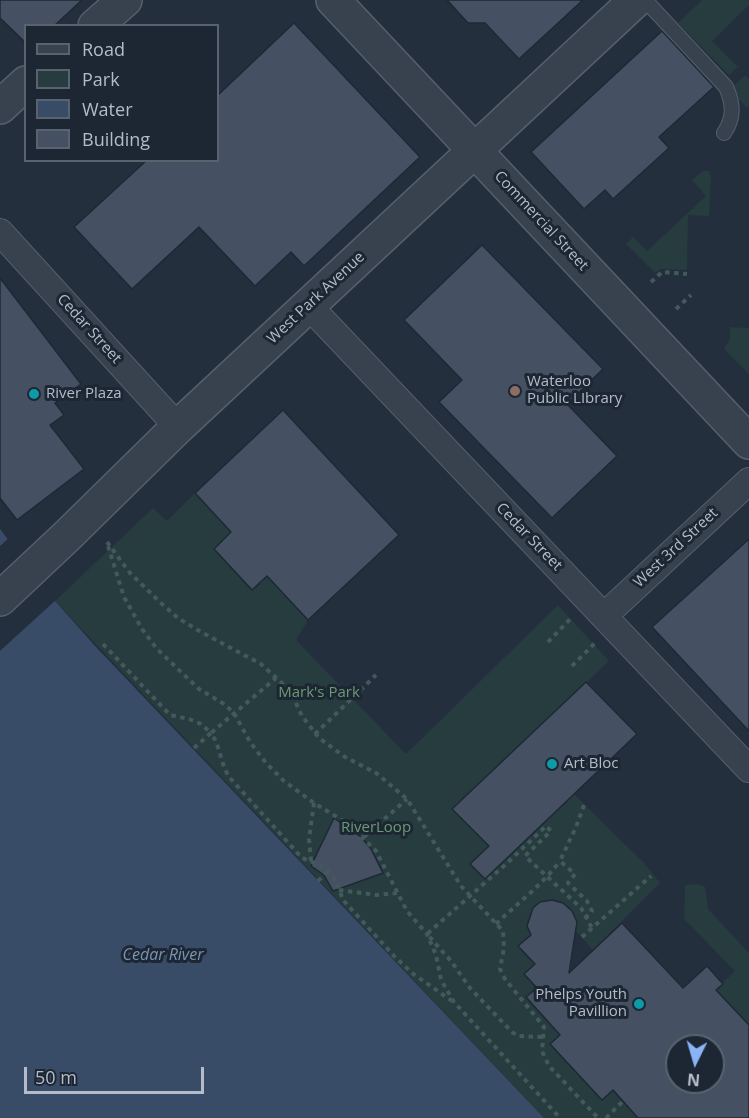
<!DOCTYPE html>
<html>
<head>
<meta charset="utf-8">
<style>
  body { margin:0 }
  #map { position:relative; width:749px; height:1118px; overflow:hidden; background:#242f3e; font-family:"Open Sans",sans-serif }
  canvas { display:block }
  .legend { position:absolute; left:24px; top:24px; width:195px; height:138px; box-sizing:border-box; background:#1d2633; border:2px solid #59626f; margin:0; padding:8px 10px; list-style:none; font-size:18px; color:#b4bcc9 }
  .legend li { display:flex; align-items:center; gap:12px; height:30px }
  .legend b { width:30px; border:2px solid #59626f }
  .north { position:absolute; left:665px; top:1034px; width:60px; height:60px; box-sizing:border-box; background:#1d2633; border:2px solid #59626f; border-radius:50%; rotate:185deg; font-size:16px; font-weight:700; line-height:24px; text-align:center; color:#b4bcc9 }
  .north::after { content:''; display:block; margin:auto; width:21px; height:27px; background:#8ab4f8; clip-path:polygon(50% 0,100% 100%,50% 72%,0 100%) }
  .scale { position:absolute; left:24px; top:1067px; width:180px; height:27px; box-sizing:border-box; border:3px solid #b4bcc9; border-top:0; padding-left:8px; font-size:18px; line-height:21px; white-space:nowrap; color:#b4bcc9; -webkit-text-stroke:4px #1d2633; paint-order:stroke }
</style>
</head>
<body>
<div id="map">
<canvas width="749" height="1118"></canvas>
<ul class="legend">
<li><b style="height:8px;background:#38414e"></b>Road</li>
<li><b style="height:16px;background:#263c3f"></b>Park</li>
<li><b style="height:16px;background:#394c67"></b>Water</li>
<li><b style="height:16px;background:#455162"></b>Building</li>
</ul>
<div class="north">N</div>
<div class="scale">50 m</div>
</div>
<script>
const c = document.querySelector('canvas').getContext('2d');
c.lineJoin = 'round';
function fillPath(path, color) {
  c.fillStyle = color;
  c.fill(path, 'evenodd');
}
function strokePath(path, color, width, dash) {
  c.strokeStyle = color;
  c.lineWidth = width;
  c.lineCap = dash ? 'butt' : 'round';
  c.setLineDash(dash || []);
  c.stroke(path);
}
function label(font, color, halo, rows, align = 'center') {
  c.font = font + ' "Open Sans",sans-serif';
  c.lineWidth = 6;
  c.setLineDash([]);
  c.textBaseline = 'middle';
  c.strokeStyle = halo;
  c.fillStyle = color;
  for (const [text, x, y, turn = 0] of rows) {
    c.save();
    c.translate(x, y);
    c.rotate((+turn || 0) * Math.PI / 180);
    c.textAlign = isNaN(turn) ? turn : align;
    if (halo) c.strokeText(text, 0, 0);
    c.fillText(text, 0, 0);
    c.restore();
  }
}
const green = new Path2D(`
  M 702,0 L 749,0 L 749,5 L 712,41 L 738,67 L 729,75 L 678,23 Z
  M 745,75 L 749,79 L 749,107 L 746,107 L 730,89 Z
  M 703,171 L 708,171 L 711,176 L 709,216 L 688,215 L 687,270 L 660,269 L 655,273 L 626,244 L 633,237 L 647,251 L 706,196 L 692,180 Z
  M 730,327 L 749,328 L 749,374 L 724,349 L 730,339 Z
  M 195,493 L 231,532 L 214,549 L 252,590 L 267,576 L 308,620 L 296,640 L 406,754 L 558,605 L 609,661 L 453,809 L 503,862 L 574,794 L 645,864 L 660,883 L 593,950 L 576,931 C 580,899 533,884 527,926 L 530,935 L 518,946 L 535,964 L 537,988 L 526,998 L 560,1035 L 550,1044 L 602,1100 L 613,1091 L 638,1118 L 544,1118 L 55,601 L 153,508 L 167,521 Z
  M 698,884 L 705,887 L 708,909 L 749,953 L 749,1025 L 729,1003 L 710,995 L 735,971 L 684,919 L 685,885 Z`);
const water = new Path2D(`
  M 0,529 L 55,601 L 96,647 L 544,1118 L 0,1118 Z`);
const pier = new Path2D(`
  M 10,537 L 57,599 L 0,651 L 0,546 Z`);
const building = new Path2D(`
  M 0,0 L 82,0 L 54,26 L 26,26 L 26,43 L 0,18 Z
  M 447,0 L 583,0 L 519,59 L 485,23 L 468,23 Z
  M 294,23 L 420,157 L 304,266 L 291,252 L 255,286 L 199,227 L 132,289 L 74,227 L 147,160 L 218,160 L 218,95 Z
  M 662,31 L 714,87 L 659,137 L 669,148 L 613,199 L 605,190 L 584,209 L 531,152 Z
  M 482,245 L 603,369 L 567,404 L 617,456 L 552,518 L 439,402 L 462,380 L 404,320 Z
  M 0,278 L 81,384 L 55,403 L 64,415 L 50,425 L 84,469 L 17,520 L 0,498 Z
  M 283,410 L 399,535 L 308,620 L 267,576 L 252,590 L 214,549 L 231,532 L 195,493 Z
  M 749,539 L 749,731 L 652,627 Z
  M 586,682 L 637,734 L 485,879 L 470,864 L 489,846 L 452,809 Z
  M 334,818 L 361,837 L 371,849 L 383,873 L 333,891 L 324,875 L 311,866 Z
  M 552,900 L 563,903 L 572,911 L 577,922 L 569,973 L 622,923 L 683,988 L 707,966 L 723,984 L 716,990 L 749,1025 L 749,1118 L 638,1118 L 613,1090 L 602,1100 L 550,1044 L 560,1035 L 526,997 L 537,988 L 524,974 L 535,964 L 518,946 L 531,935 L 527,926 L 533,908 L 540,902 ZM 677,1046 L 713,1046 L 713,1082 L 677,1082 Z`);
const path = new Path2D(`
  M 651,282 L 662,272 L 687,274
  M 676,309 L 691,295
  M 107,542 L 130,573 L 162,604 L 178,618 L 201,632 L 261,664 L 282,683 L 295,701 L 302,716 L 319,738 L 345,757 L 376,773 L 407,799 L 461,886 L 503,931 L 504,948 L 500,969 L 505,979 L 544,1027 L 542,1051 L 549,1066 L 598,1118
  M 108,546 L 124,597 L 142,629 L 157,649 L 199,689 L 224,704 L 234,713 L 250,742 L 266,763 L 284,781 L 314,803 L 350,825 L 376,851 L 407,911 L 427,934 L 436,955 L 441,980 L 454,1002 L 560,1118
  M 548,642 L 572,617
  M 103,644 L 170,715 L 189,719 L 201,724 L 211,733 L 276,678
  M 572,666 L 596,642
  M 315,734 L 376,675
  M 194,748 L 211,733 C 221,747 220,764 230,778 L 302,858 L 320,865 L 328,871 L 336,881 L 343,900 L 395,957 L 412,973 L 452,1001
  M 584,805 L 576,827 L 560,861 L 575,874 L 568,883 L 587,901 L 592,911 L 586,917
  M 364,837 L 407,799
  M 311,861 L 309,839 L 314,803
  M 318,881 L 328,871
  M 339,890 L 377,895 L 397,893
  M 496,924 C 518,903 542,885 560,861
  M 582,937 L 651,876
  M 542,1037 L 518,1036 L 512,1032 L 470,988 L 451,961 L 427,934 L 505,865 L 546,826 L 551,831 L 525,856 L 581,908 L 592,928
  M 606,1118 L 623,1101`);
const service = new Path2D(`
  M 645,0 L 726,87 C 733,103 735,117 724,133`);
const minor = new Path2D(`
  M 0,232 L 178,427
  M 308,305 L 749,769
  M 604,616 L 749,481`);
const tertiary = new Path2D(`
  M 333,0 L 749,442
  M 95,26 L 125,0
  M 0,107 L 26,83
  M 0,599 L 67,536 L 178,427 L 636,0`);
const markers = [
  [515,391,6,"#8d6e63"],
  [34,394,6,"#0f9aa8"],
  [552,764,6,"#0f9aa8"],
  [639,1004,6,"#0f9aa8"]
];
const streetNames = [
  ["Commercial Street",541,221,47],
  ["West Park Avenue",316,298,-43],
  ["Cedar Street",89,329,48],
  ["Cedar Street",529,537,46],
  ["West 3rd Street",676,548,-43]
];
const poiNames = [
  ["Waterloo",527,382],
  ["Public LIbrary",527,399],
  ["River Plaza",46,394],
  ["Art Bloc",564,764],
  ["Phelps Youth",627,995,"right"],
  ["Pavillion",627,1012,"right"]
];
const parkNames = [
  ["Mark's Park",319,693],
  ["RiverLoop",376,828]
];
const waterNames = [
  ["Cedar River",163,955]
];
fillPath(green, '#263c3f');
fillPath(water, '#394c67');
fillPath(pier, '#242f3e');
fillPath(building, '#455162');
strokePath(building, '#1f2835', 1.5);
strokePath(service, '#565f6c', 16);
strokePath(minor, '#565f6c', 28);
strokePath(tertiary, '#565f6c', 36);
strokePath(path, '#44595c', 4, [4.5, 4.5]);
strokePath(service, '#38414e', 14);
strokePath(minor, '#38414e', 26);
strokePath(tertiary, '#38414e', 33);
for (const [x, y, r, color] of markers) {
  const dot = new Path2D();
  dot.arc(x, y, r, 0, 2 * Math.PI);
  c.fillStyle = color;
  c.fill(dot);
  strokePath(dot, '#1d2633', 2);
}
label('15px', '#b4bcc9', '#1d2633', streetNames);
label('15px', '#b4bcc9', '#1d2633', poiNames, 'left');
label('15px', '#6b9a76', '#1d2633', parkNames);
label('italic 16px', '#7c92b1', '#1d2633', waterNames);
</script>
</body>
</html>
